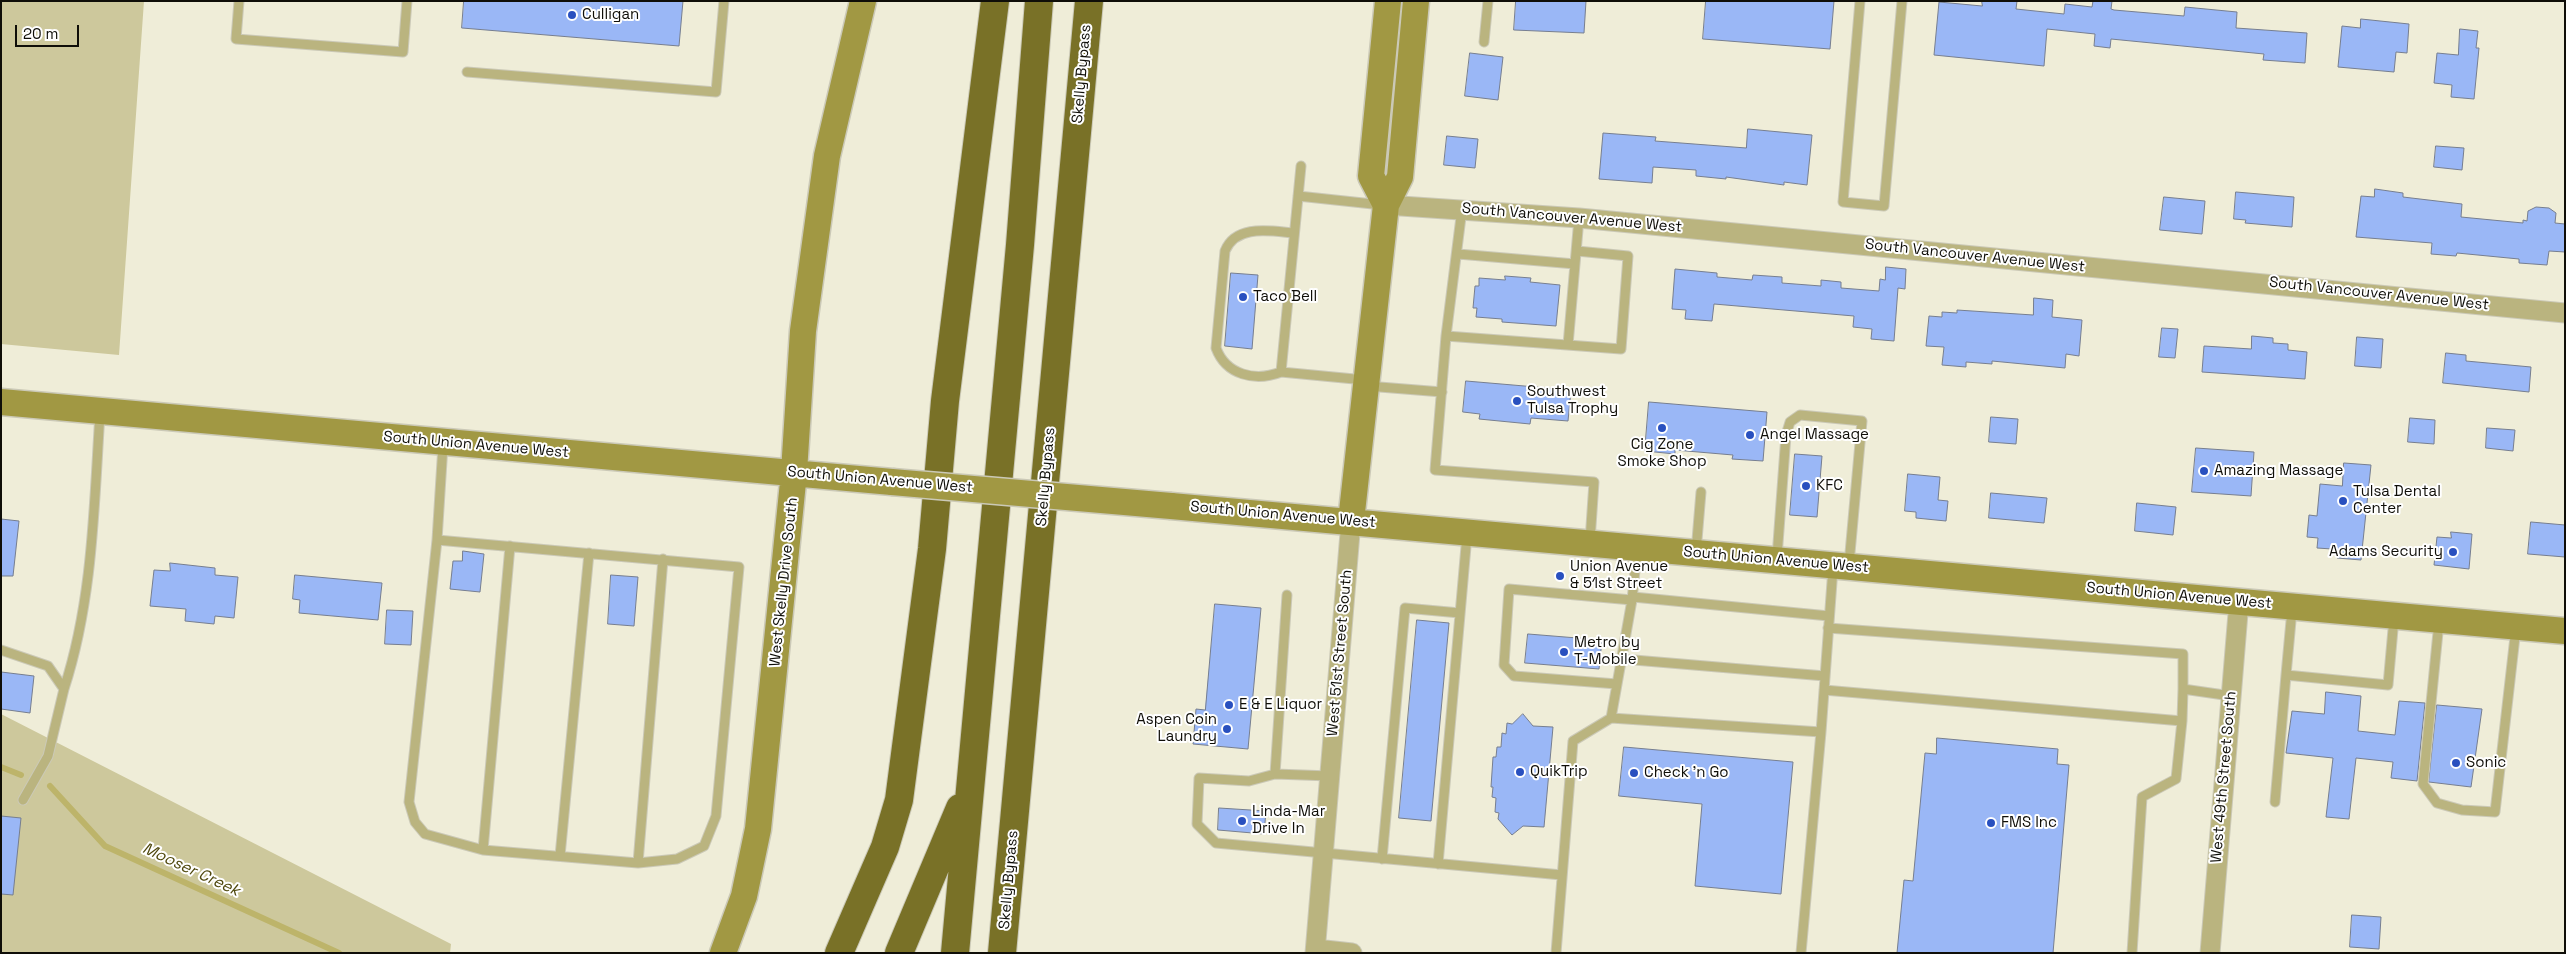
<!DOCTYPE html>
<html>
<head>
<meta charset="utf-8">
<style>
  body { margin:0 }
  #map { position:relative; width:2566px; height:954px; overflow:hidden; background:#efedd8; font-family:"Space Grotesk",sans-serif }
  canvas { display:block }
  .frame { position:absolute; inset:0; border:2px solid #0f0e08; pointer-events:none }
  .scale { position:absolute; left:15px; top:25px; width:64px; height:22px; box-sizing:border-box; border:2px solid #0f0e08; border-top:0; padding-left:6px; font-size:15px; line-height:18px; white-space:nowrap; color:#0f0e08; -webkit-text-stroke:4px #fff; paint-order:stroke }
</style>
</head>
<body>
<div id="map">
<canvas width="2566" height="954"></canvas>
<div class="frame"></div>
<div class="scale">20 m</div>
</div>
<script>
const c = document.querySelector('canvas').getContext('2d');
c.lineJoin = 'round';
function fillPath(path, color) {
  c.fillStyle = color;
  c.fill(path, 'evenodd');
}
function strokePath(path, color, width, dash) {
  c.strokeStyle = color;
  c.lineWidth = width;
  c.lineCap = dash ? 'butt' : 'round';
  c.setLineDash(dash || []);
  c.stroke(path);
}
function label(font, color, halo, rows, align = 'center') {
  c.font = font + ' "Space Grotesk",sans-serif';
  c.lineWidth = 4;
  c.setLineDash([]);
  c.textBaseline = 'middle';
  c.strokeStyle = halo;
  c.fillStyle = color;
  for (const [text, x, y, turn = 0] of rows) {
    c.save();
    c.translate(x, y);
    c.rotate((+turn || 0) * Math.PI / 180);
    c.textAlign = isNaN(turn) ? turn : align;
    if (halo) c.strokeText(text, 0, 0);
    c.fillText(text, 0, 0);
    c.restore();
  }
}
const green = new Path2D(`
  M 1,1 L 144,1 L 119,355 L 1,344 Z
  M 1,714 L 451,944 L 450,953 L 1,953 Z`);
const stream = new Path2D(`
  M 1,767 L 21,775
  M 50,786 L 105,846 L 339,953`);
const building = new Path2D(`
  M 464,1 L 683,1 L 679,46 L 462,28 Z
  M 1516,1 L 1586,1 L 1584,33 L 1514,30 Z
  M 1706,1 L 1834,1 L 1830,49 L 1703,39 Z
  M 1982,1 L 2017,1 L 2016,9 L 2064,14 L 2065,4 L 2092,7 L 2093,1 L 2112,1 L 2111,9 L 2114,10 L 2184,16 L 2185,7 L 2237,12 L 2236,28 L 2307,33 L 2305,63 L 2263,60 L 2264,54 L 2111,39 L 2110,48 L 2094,46 L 2095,34 L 2047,29 L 2044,66 L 1934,55 L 1939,2 L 1982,6 Z
  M 2361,19 L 2409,24 L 2407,53 L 2396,52 L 2394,72 L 2338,67 L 2342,26 L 2360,28 Z
  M 2460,29 L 2478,31 L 2476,48 L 2479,48 L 2474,99 L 2451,97 L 2452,85 L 2434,83 L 2437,53 L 2458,55 Z
  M 1470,53 L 1503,57 L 1498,100 L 1465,96 Z
  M 1748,129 L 1812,135 L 1807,185 L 1784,182 L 1784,185 L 1726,177 L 1726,179 L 1696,176 L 1696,170 L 1653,167 L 1652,183 L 1599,179 L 1603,133 L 1656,137 L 1655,141 L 1746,148 Z
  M 1447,136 L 1478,139 L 1475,168 L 1444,165 Z
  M 2436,146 L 2464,148 L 2462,170 L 2434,167 Z
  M 2375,189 L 2403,193 L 2403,197 L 2462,204 L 2461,217 L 2523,223 L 2523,220 L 2527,221 L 2528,211 L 2536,207 L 2549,208 L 2556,213 L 2555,223 L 2565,224 L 2565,252 L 2549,251 L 2547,265 L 2519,263 L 2519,259 L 2457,253 L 2456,256 L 2431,254 L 2432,243 L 2356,237 L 2361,196 L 2374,197 Z
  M 2236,192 L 2294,197 L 2292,227 L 2245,223 L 2246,220 L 2234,219 Z
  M 2164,197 L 2205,201 L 2202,234 L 2160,230 Z
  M 1886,267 L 1906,269 L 1905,289 L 1898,288 L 1894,341 L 1871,339 L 1872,329 L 1853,327 L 1854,316 L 1714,304 L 1712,321 L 1685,319 L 1686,310 L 1672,309 L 1675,269 L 1717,273 L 1717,277 L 1752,280 L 1753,275 L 1782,277 L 1782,283 L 1821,286 L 1821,280 L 1841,282 L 1841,288 L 1879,291 L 1880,279 L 1885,280 Z
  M 1231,273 L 1258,275 L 1252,349 L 1225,346 Z
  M 1505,276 L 1531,278 L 1530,282 L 1560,285 L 1556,326 L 1502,322 L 1502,319 L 1476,317 L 1477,308 L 1473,308 L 1475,286 L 1479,286 L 1479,278 L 1505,280 Z
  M 2034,298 L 2053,300 L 2052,317 L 2082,320 L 2079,356 L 2066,354 L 2065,368 L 1992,361 L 1992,364 L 1966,362 L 1966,367 L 1942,365 L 1944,347 L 1926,346 L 1929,316 L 1942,317 L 1942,312 L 1957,313 L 1957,310 L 2033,315 Z
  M 2162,328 L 2178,329 L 2175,358 L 2159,357 Z
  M 2252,336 L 2273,338 L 2273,343 L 2288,344 L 2288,350 L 2307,352 L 2305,379 L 2202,372 L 2204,346 L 2251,349 Z
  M 2357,337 L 2383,339 L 2381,368 L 2355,366 Z
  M 2446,353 L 2466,355 L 2466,361 L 2531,367 L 2529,392 L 2443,383 Z
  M 1466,381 L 1571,390 L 1568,421 L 1531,418 L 1530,424 L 1479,419 L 1480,414 L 1463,412 Z
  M 1649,402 L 1767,412 L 1763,461 L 1732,459 L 1733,455 L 1675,450 L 1675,454 L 1645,451 Z
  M 1991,417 L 2018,419 L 2016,444 L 1989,442 Z
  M 2410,418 L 2435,420 L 2434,444 L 2408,442 Z
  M 2487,428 L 2515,430 L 2513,451 L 2486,448 Z
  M 2196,448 L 2254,452 L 2251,496 L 2192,492 Z
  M 1795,454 L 1822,456 L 1817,517 L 1790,515 Z
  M 2344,463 L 2371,465 L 2361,560 L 2337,558 L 2338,552 L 2332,552 L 2332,549 L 2317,548 L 2318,538 L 2307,537 L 2309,515 L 2317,516 L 2320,484 L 2342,486 Z
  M 1908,474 L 1940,477 L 1938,500 L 1948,501 L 1946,521 L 1916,518 L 1916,512 L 1905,511 Z
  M 1991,493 L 2047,498 L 2044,523 L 1989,518 Z
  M 2137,503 L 2176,507 L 2173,535 L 2135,531 Z
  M 1,519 L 19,521 L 13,576 L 1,576 Z
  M 2531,522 L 2565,525 L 2565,557 L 2528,554 Z
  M 2451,532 L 2472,534 L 2469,569 L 2434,565 L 2437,537 L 2451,538 Z
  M 463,551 L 484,554 L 480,592 L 450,589 L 453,561 L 462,561 Z
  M 170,563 L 215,568 L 215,575 L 238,577 L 234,618 L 215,616 L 214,624 L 185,621 L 186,609 L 150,606 L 154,570 L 170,571 Z
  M 295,575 L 382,583 L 378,620 L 299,613 L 300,600 L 293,599 Z
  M 611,575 L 638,577 L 634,626 L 608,624 Z
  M 1215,604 L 1261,608 L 1248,749 L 1193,744 L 1196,709 L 1205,710 Z
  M 387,610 L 413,611 L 411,645 L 385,644 Z
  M 1417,620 L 1449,623 L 1431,821 L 1399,818 Z
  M 1528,634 L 1602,640 L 1599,669 L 1525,663 Z
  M 1,672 L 34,676 L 30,713 L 1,709 Z
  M 2326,692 L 2361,696 L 2358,731 L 2395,735 L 2399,701 L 2425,703 L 2417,781 L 2391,778 L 2393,762 L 2356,758 L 2349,819 L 2326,817 L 2333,758 L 2286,753 L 2292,711 L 2324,714 Z
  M 2437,705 L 2482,709 L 2471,787 L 2429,782 Z
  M 1523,714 L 1533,726 L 1553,727 L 1544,827 L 1523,826 L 1512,835 L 1498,819 L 1499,813 L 1495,812 L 1496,798 L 1492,797 L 1493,787 L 1491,787 L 1493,757 L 1496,757 L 1497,747 L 1501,747 L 1502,733 L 1506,734 L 1507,723 L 1512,724 Z
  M 1937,738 L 2058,749 L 2057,764 L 2069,765 L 2053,953 L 1897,953 L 1904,880 L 1913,881 L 1925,753 L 1936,754 Z
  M 1624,747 L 1793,762 L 1781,894 L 1695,886 L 1702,804 L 1619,796 Z
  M 1219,808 L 1266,811 L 1264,834 L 1218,830 Z
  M 1,816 L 21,818 L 13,895 L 1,894 Z
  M 2352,915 L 2381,917 L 2379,949 L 2350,947 Z`);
const lane = new Path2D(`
  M 239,1 L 236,39 L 403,52 L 407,1
  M 1860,1 L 1843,202 L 1884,206 L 1902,1
  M 1484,42 L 1488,1
  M 467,72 L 716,92 L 724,1
  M 1298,196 L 1382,205
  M 1462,209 L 1446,336 L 1621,349 L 1628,256 L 1577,251
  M 1294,233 C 1270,231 1236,224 1225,251 L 1216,348 C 1226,375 1255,382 1281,372 L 1365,380
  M 1458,254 L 1575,264
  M 1446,336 L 1435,470 L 1594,482 L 1590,541
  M 1568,345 L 1579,218
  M 1281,372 L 1301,166
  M 1367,386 L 1442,392
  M 437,540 L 739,567 L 716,816 L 704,846 L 677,859 L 638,863 L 483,850 L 425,834 L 415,822 L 409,802 L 437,540 L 443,445
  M 1696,552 L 1701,492
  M 1777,557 L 1786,435 L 1790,422 L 1800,415 L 1862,421 L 1849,564
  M 1287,595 L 1275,774 L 1330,776
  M 1633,597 L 1829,616
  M 2292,610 L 2286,675 L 2388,685 L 2394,618
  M 2439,622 L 2423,784 L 2437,803 L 2462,810 L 2495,812 L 2516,628
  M 1828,628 L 2183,654 L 2183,689
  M 1,650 L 48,666 L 64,689 C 93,600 94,506 100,413
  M 1622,659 L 1825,676
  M 1617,684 L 1514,676 L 1504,665 L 1509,589 L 1632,600
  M 1824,690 L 2182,721 L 2183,689 L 2231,696
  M 1611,718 L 1821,732 L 1833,568
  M 1275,774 L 1249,781 L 1199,778 L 1197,824 L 1216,843 L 1562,875
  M 23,800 L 48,756 L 64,689
  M 2275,802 L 2286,675
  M 483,850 L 510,546
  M 560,856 L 589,553
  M 1382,859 L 1405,608 L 1460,613
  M 638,863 L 663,559
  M 1438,864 L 1467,535
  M 1556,953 L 1573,741 L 1611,718 L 1632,600 L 1637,551
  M 1801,953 L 1821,732
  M 2132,953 L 2142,797 L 2176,779 L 2182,721`);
const street = new Path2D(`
  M 1386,205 L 1579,218 L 2565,313
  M 1316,949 L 1352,953
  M 1315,953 L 1351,521
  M 2210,953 L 2239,601`);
const secondary = new Path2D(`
  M 1386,205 L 1371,176 L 1388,1
  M 1,402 L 892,482
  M 1171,506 L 2565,631
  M 1351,521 L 1386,205 L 1400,177 L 1416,1
  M 723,953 L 744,896 L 758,829 L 794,472 L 803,331 L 827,156 L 863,1`);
const highway = new Path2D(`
  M 839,953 L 885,847 L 899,800 L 932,549 L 945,401 L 995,1
  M 899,953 L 960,808
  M 955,953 L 1020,245 L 1039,1
  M 1002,953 L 1089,1`);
const secondaryBridge = new Path2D(`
  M 892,482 L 1171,506`);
const markers = [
  [572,15,5,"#2950bf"],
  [1243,297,5,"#2950bf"],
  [1517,401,5,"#2950bf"],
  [1662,428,5,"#2950bf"],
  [1750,435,5,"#2950bf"],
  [2204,471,5,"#2950bf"],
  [1806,486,5,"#2950bf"],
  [2343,501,5,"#2950bf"],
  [2453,552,5,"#2950bf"],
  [1560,576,5,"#2950bf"],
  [1564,652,5,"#2950bf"],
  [1229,705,5,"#2950bf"],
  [1227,729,5,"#2950bf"],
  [2456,763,5,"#2950bf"],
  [1520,772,5,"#2950bf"],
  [1634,773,5,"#2950bf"],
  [1242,821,5,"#2950bf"],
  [1991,823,5,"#2950bf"]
];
const poiNames = [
  ["Culligan",582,15],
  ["Taco Bell",1253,297],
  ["Southwest",1527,392],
  ["Tulsa Trophy",1527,409],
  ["Angel Massage",1760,435],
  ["Cig Zone",1662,445,"center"],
  ["Smoke Shop",1662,462,"center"],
  ["Amazing Massage",2214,471],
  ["KFC",1816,486],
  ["Tulsa Dental",2353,492],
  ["Center",2353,509],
  ["Adams Security",2443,552,"right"],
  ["Union Avenue",1570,567],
  ["& 51st Street",1570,584],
  ["Metro by",1574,643],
  ["T-Mobile",1574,660],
  ["E & E Liquor",1239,705],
  ["Aspen Coin",1217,720,"right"],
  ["Laundry",1217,737,"right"],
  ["Sonic",2466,763],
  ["QuikTrip",1530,772],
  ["Check 'n Go",1644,773],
  ["Linda-Mar",1252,812],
  ["Drive In",1252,829],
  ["FMS Inc",2001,823]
];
const streetNames = [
  ["Skelly Bypass",1082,74,-85],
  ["South Vancouver Avenue West",1572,218,5],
  ["South Vancouver Avenue West",1975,256,6],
  ["South Vancouver Avenue West",2379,294,6],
  ["South Union Avenue West",476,445,5],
  ["Skelly Bypass",1046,477,-85],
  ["South Union Avenue West",880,480,5],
  ["South Union Avenue West",1283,515,5],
  ["South Union Avenue West",1776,560,5],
  ["West Skelly Drive South",784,582,-84],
  ["South Union Avenue West",2179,596,5],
  ["West 51st Street South",1340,653,-85],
  ["West 49th Street South",2224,777,-85],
  ["Skelly Bypass",1009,880,-85]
];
const waterNames = [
  ["Mooser Creek",191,870,25]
];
fillPath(green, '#cdc89c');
strokePath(stream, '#bdb46a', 6);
fillPath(building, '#9ab7f6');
strokePath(building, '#767e8f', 1);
strokePath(lane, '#cbc9b7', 11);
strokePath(street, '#cbc9b7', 21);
strokePath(secondary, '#cbc9b7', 29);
strokePath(highway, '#cbc9b7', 30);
strokePath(lane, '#bab47f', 9);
strokePath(street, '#bab47f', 19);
strokePath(secondary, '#a19843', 26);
strokePath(highway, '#797127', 28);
strokePath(secondaryBridge, '#cbc9b7', 29, []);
strokePath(secondaryBridge, '#a19843', 26);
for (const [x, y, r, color] of markers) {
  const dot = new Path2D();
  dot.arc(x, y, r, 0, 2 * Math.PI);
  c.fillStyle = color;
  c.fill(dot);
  strokePath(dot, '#fff', 2);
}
label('15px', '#0f0e08', '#fff', poiNames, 'left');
label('15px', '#0f0e08', '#fff', streetNames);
label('italic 16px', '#4f480d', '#fff', waterNames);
</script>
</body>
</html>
